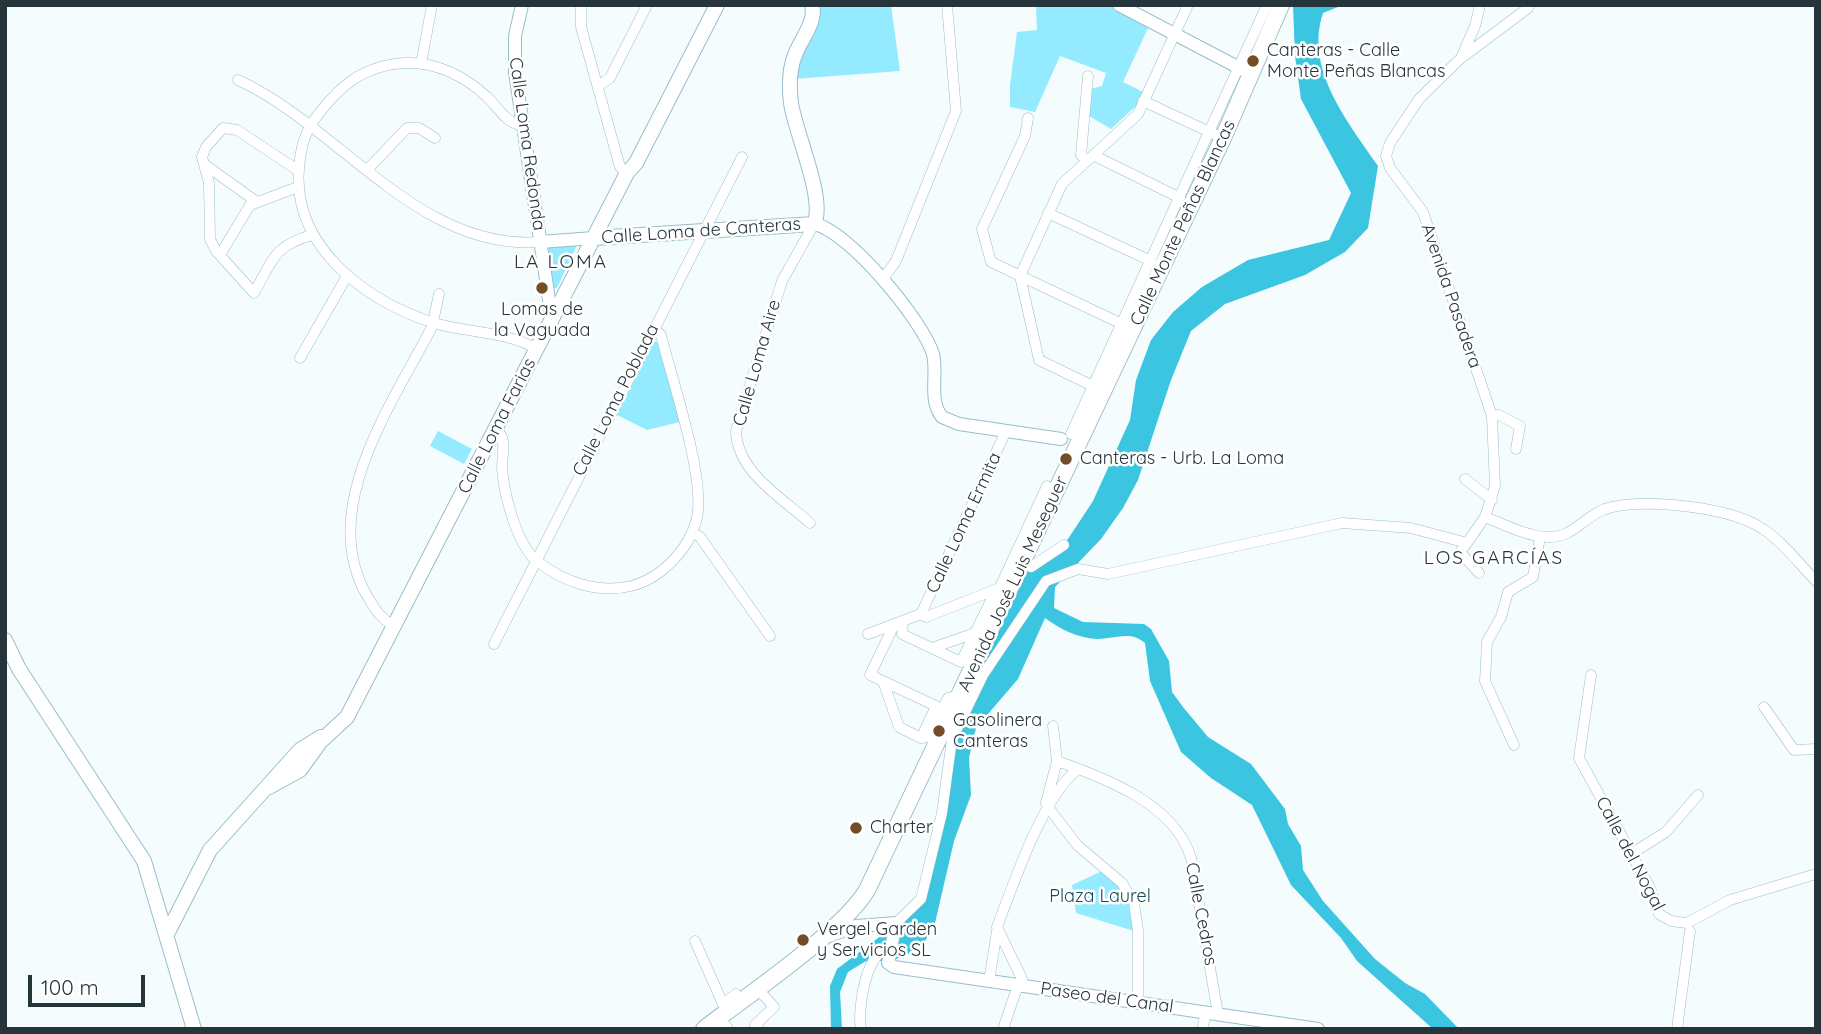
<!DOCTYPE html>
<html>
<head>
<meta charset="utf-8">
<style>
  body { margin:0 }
  #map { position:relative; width:1821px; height:1034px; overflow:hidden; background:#f4fcfe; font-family:Quicksand,sans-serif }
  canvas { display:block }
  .frame { position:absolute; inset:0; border:7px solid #253539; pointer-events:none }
  .scale { position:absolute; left:28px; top:975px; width:117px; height:32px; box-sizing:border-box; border:4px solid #253539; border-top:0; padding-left:9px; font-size:21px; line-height:24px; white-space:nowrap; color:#253539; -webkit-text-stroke:5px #fff; paint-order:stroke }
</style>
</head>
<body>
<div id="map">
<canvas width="1821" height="1034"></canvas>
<div class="frame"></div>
<div class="scale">100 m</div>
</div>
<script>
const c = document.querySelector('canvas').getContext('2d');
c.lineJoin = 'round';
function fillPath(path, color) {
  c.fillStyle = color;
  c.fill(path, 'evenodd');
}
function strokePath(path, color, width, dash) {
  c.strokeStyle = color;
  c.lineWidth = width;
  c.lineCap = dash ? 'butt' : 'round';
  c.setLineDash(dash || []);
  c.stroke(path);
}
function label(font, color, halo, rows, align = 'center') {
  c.font = font + ' Quicksand,sans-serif';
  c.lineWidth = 5;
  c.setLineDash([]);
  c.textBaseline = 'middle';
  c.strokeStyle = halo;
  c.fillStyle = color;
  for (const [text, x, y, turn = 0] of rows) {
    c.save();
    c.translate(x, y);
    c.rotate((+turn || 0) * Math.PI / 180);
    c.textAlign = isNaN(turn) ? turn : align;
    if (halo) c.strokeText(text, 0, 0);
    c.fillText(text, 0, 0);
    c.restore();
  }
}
const green = new Path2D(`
  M 815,5 L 891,5 L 900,71 L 794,79 Z
  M 1036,5 L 1110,5 L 1149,26 L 1123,82 L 1143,92 L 1137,105 L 1111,129 L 1089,116 L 1091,89 L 1102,86 L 1106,73 L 1060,56 L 1035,112 L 1010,107 L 1010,85 L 1017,32 L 1037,30 Z
  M 577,245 L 557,288 L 553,288 L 547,249 L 550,246 Z
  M 651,341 L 659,342 L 661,346 L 680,422 L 647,430 L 617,415 L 615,411 L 629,384 L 633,383 Z
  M 438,431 L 472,449 L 464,464 L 430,446 Z
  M 1104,870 L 1130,895 L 1134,931 L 1076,913 L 1072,885 Z`);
const water = new Path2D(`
  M 1293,5 L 1343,5 L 1323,13 C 1304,69 1348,122 1378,166 L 1368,228 L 1345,252 L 1305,275 L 1225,304 L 1191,331 L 1171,380 L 1138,480 L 1123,508 L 1101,539 L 1055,587 L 1054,608 L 1083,622 L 1144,624 L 1151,629 L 1169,661 L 1172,692 L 1183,707 L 1208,737 L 1251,764 L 1285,809 L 1288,824 L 1301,846 L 1303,870 L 1323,901 L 1375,959 L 1405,983 L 1425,994 L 1459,1029 L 1433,1029 L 1357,961 L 1341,938 L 1291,885 L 1252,805 L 1211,778 L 1181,752 L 1150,681 L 1145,643 C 1131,630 1114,639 1097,639 C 1077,638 1060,629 1045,618 L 1018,679 L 976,728 L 969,758 L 971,795 L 954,841 L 935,923 L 924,943 L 909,954 L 891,961 L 866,961 L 848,972 L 840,992 L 842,1029 L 831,1029 L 830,986 L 837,969 L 878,938 L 919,897 L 939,813 L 947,748 L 942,743 L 1014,590 L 1031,567 L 1064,545 L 1093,501 L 1130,420 L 1136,380 L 1151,340 L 1173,312 L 1202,287 L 1248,260 L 1329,240 L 1351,193 L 1301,99 L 1295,56 Z`);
const minor = new Path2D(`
  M 581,5 L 581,27 L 620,167 L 627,173
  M 1464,56 L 1528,8
  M 421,64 L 432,5
  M 238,80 C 339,126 418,251 540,242
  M 598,86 L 610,78 L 647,5
  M 1143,101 L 1216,135
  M 1028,118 L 1025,136 L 982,229 L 991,262 L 1122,324
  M 523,125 C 507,125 498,107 487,97 C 465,76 436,62 406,63 C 361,65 336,89 312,123 C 303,137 300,152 299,168 C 292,247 366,301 434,323 C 468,333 506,331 537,349
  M 1093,155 L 1180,198
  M 1087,161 L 1081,155 L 1088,76
  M 204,164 L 257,202
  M 367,170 L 407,128 L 419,128 L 435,138
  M 299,171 L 237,130 L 223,128 L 206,147 L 202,157 L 209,183 L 210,239 L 216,251 L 254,293 C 273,260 273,246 312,235
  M 1048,213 L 1151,261
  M 220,255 L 250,205 L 298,187
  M 883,279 L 896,261 L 956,111 L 947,5
  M 433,322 L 439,294
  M 300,358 L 347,276
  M 1093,386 L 1039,360 L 1020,276 L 1062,184 L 1138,114 L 1188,5
  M 1492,416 L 1499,415 L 1520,426 L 1516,449
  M 495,429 C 499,432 500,432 502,437 C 505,446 502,459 502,468 C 504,494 516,544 537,561 C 563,582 599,594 631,586 C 663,578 694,545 698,511 C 702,467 672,380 661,335 L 653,328
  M 1071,434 L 1267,5
  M 1465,479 L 1492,500
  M 1485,517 C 1507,525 1543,546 1567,533 C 1583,525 1593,511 1612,507 C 1650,499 1731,507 1763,529 C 1783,542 1799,564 1816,581
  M 810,523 C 782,498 737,472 736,431 L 782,281 L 814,224
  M 692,532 L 700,537 L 770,636
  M 1467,543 L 1460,552 L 1479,573
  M 1023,562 L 1031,567 L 1064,545
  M 999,589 L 1047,486
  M 921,614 L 1006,431
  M 903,622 L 902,634 L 961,662 L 996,590
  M 894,625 L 870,675 L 936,706 L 921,738
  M 394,626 C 379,618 374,607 366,594 C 317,506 395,400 434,323
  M 868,634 L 921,614 L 926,617 L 997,589
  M 494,644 L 742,157
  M 932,648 L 975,633
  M 1591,675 L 1579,758 L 1650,888 L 1659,914 L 1671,921 L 1687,923 L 1730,900 L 1816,874
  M 883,681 L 899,727 L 921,738 L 929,737 L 948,698 L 960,695
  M 1764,707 L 1794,750 L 1816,749
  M 1514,745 L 1485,681 L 1487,642 L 1501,617 L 1508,592 L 1533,577 L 1540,537
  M 1057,761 C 1105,778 1175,804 1191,858 L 1218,1014
  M 1046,803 L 1057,761 L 1053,726
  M 1048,807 L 1077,845 L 1122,883 L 1134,903 L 1138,931 L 1138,1003
  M 1631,854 L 1666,832 L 1698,795
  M 896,923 L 921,899 L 942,813 L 952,739 L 983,675 L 1046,581 L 1078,569 L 1108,574 L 1342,523 L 1411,528 L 1467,543 L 1485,517 L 1495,486 L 1492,416 L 1423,212 L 1390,168 L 1386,156 L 1390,143 L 1419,99 L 1461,58 L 1475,26 L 1480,5
  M 695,941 L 726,1011
  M 989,981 L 997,931
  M 1021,986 L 1022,979 L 997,927 C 1014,883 1042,797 1078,769
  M 757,988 L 774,1007 L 755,1025 L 759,1029
  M 723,1004 L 736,994
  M 719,1017 L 728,1029
  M 861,1029 C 857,1010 866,951 889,948
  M 1003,1029 L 1018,985
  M 1202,1029 L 1206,1013
  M 1677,1029 L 1690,931`);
const tertiary = new Path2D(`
  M 522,5 L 515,36 L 515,72 L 552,320
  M 1119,5 L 1251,74
  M 814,224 C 848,230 923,321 933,354 C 938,374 928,400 942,417 L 959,424 L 1061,439
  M 540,242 L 594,238
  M 829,936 L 856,926 L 896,923 L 888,963 L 894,967 L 1318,1029`);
const secondary = new Path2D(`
  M 594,238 L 814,224 C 826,200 795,132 791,103 C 789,87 789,70 795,55 C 800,40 817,22 812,5
  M 5,640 L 19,669 L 144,861 L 194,1029
  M 269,787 L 300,770 L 321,741 L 347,717 L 627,173 L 636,163 L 717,5
  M 167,934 L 210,850 L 300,750 L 321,737`);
const primary = new Path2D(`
  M 704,1029 C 745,997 843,931 867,890 L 1223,138 L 1281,5`);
const markers = [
  [1253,61,7,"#714d28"],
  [542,288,7,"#714d28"],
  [1066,459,7,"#714d28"],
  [939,731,7,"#714d28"],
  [856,828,7,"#714d28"],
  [803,940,7,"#714d28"]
];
const poiNames = [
  ["Canteras - Calle",1267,51],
  ["Monte Peñas Blancas",1267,72],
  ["Lomas de",542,310,"center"],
  ["la Vaguada",542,331,"center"],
  ["Canteras - Urb. La Loma",1080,459],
  ["Gasolinera",953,721],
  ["Canteras",953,742],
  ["Charter",870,828],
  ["Vergel Garden",817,930],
  ["y Servicios SL",817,951]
];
const streetNames = [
  ["Calle Loma Redonda",527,144,82],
  ["Calle Monte Peñas Blancas",1183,223,-65],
  ["Calle Loma de Canteras",701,231,-4],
  ["Avenida Pasadera",1451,296,71],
  ["Calle Loma Aire",757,363,-74],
  ["Calle Loma Poblada",616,400,-63],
  ["Calle Loma Farias",497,426,-63],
  ["Calle Loma Ermita",964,523,-65],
  ["Avenida José Luis Meseguer",1013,584,-65],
  ["Calle del Nogal",1630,854,62],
  ["Calle Cedros",1201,914,79],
  ["Paseo del Canal",1107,998,8]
];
const parkNames = [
  ["Plaza Laurel",1100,897]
];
const neighbourhoodNames = [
  ["LA LOMA",561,262],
  ["LOS GARCÍAS",1494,558]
];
fillPath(green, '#94eaff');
fillPath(water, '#3bc5e1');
strokePath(minor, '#97bfc9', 11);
strokePath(tertiary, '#97bfc9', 14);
strokePath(secondary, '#97bfc9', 16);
strokePath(primary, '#97bfc9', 18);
strokePath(minor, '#fff', 10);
strokePath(tertiary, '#fff', 12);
strokePath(secondary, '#fff', 14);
strokePath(primary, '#fff', 16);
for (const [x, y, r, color] of markers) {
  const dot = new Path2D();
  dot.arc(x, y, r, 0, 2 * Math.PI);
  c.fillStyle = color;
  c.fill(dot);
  strokePath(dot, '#fff', 2.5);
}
label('18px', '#253539', '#fff', poiNames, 'left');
label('18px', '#253539', '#fff', streetNames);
label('18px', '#124c58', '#fff', parkNames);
c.letterSpacing = '2px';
label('19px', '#253539', '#fff', neighbourhoodNames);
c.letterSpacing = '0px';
</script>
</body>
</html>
